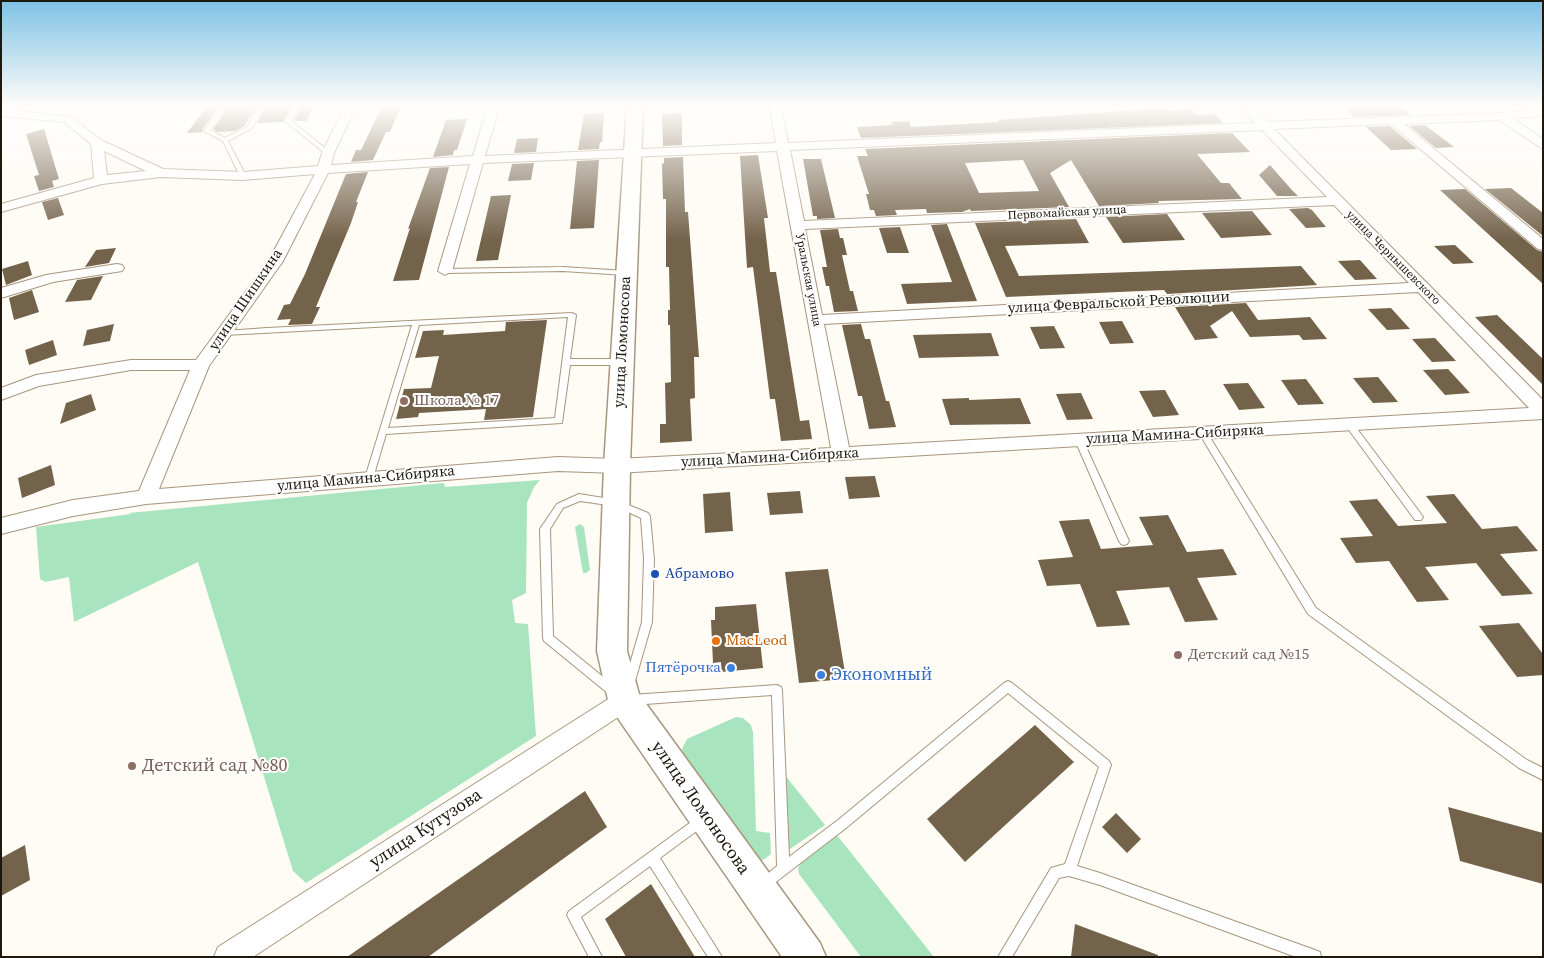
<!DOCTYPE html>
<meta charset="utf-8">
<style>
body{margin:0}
#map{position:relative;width:1544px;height:958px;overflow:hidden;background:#fffbf5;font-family:"Source Serif 4",serif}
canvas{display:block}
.frame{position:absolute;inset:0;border:2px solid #1f180e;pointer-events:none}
</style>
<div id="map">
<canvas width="1544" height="958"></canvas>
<div class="frame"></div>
</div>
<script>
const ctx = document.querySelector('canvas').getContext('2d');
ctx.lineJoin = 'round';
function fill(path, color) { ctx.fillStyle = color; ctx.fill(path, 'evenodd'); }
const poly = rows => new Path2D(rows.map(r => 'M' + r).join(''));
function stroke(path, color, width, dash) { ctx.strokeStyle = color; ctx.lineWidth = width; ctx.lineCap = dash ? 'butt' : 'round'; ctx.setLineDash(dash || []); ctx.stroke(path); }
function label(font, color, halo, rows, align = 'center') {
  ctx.font = font + ' "Source Serif 4",serif'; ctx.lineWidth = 4; ctx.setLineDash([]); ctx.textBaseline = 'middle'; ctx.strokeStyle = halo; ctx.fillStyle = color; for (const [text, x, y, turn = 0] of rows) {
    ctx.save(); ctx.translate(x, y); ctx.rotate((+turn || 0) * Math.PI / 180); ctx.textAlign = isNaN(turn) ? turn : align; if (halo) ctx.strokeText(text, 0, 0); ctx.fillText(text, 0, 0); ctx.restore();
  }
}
const green = poly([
 [540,480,534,487,527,503,526,593,512,600,515,623,528,624,536,736,306,883,293,871,198,562,74,622,69,577,45,582,40,579,36,527,131,514,129,513,444,483,445,487],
 [580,524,584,527,590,570,586,573,583,573,575,527],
 [736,717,743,718,751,725,753,732,756,831,770,833,771,854,763,860,756,860,684,759,682,749,687,739],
 [784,774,825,825,787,851],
 [836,834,934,957,861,957,799,874,798,868,803,860]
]);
const building = poly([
 [208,105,220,105,202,130,203,132,187,133],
 [230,105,258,105,244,126,235,131,217,132,213,129],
 [267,105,292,105,283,122,257,123],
 [301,105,315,105,306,121,294,121],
 [1399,105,1411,115,1354,117,1345,108],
 [382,106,401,106,390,132,386,132,373,160,351,162,356,150,361,150],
 [1164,108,1167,111,1192,109,1197,115,1215,114,1223,123,861,138,857,127,893,125,891,122,909,121,911,127,999,122,998,120],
 [604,113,602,142,600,142,599,149,578,150,584,114],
 [682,113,682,145,663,146,662,114],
 [467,119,457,150,454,150,453,155,433,157,446,120],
 [1425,125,1454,147,1436,148,1409,126],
 [1390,126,1417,149,1391,150,1366,127],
 [44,129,59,179,52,181,54,187,39,191,34,176,39,175,26,134],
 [1232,133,1250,152,1197,154,1221,183,1229,183,1242,199,1158,201,1159,203,1099,206,1071,160,1050,173,1069,207,971,211,970,209,962,212,927,213,926,209,895,210,897,215,876,216,874,210,870,210,866,194,869,194,857,156,868,156,865,149],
 [1023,160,1039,191,979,193,965,163],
 [538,138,536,152,514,153,517,139],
 [758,155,768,218,764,218,770,272,776,272,800,421,809,420,812,439,781,441,775,399,770,399,753,267,747,268,740,156],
 [683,157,685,212,688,212,699,357,694,357,695,398,690,399,692,441,660,443,660,424,666,424,665,383,671,382,670,325,668,325,668,310,670,310,669,267,666,267,666,199,663,199,662,164,664,163,664,158],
 [803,159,821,159,835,218,817,219,817,216,813,216],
 [599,160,594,228,570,229,577,161],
 [534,163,531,180,508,181,512,164],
 [1270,165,1291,189,1298,196,1277,196,1259,175],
 [449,167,419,280,393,281,410,228,408,229,430,168],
 [368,172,356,202,358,202,351,223,316,307,320,307,312,324,288,325,291,319,277,320,284,305,290,304,305,274,346,174],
 [1511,188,1543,213,1543,236,1485,189],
 [1465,189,1537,250,1543,252,1543,284,1440,190],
 [511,195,498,260,476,261,491,196],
 [58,198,64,215,48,220,42,202],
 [1308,208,1312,210,1326,227,1306,228,1289,209],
 [1252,211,1272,235,1221,238,1202,213],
 [1167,214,1185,240,1123,243,1106,217],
 [1076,219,1089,243,1005,246,1019,276,1301,266,1317,285,1167,294,1164,290,1006,297,975,223],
 [947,224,977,301,907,304,901,284,952,282,931,225],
 [900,227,909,253,887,253,879,228],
 [838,229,840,238,843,238,847,255,842,255,850,291,853,291,858,311,834,312,829,286,826,286,822,267,827,267,820,230],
 [1455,245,1474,263,1453,264,1434,246],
 [116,248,109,263,85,267,96,250],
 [1360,260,1377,279,1355,280,1338,261],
 [28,261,32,275,6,285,2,269],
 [103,276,91,300,65,302,77,280],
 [32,290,39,312,14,320,9,298],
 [1246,303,1258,320,1310,317,1327,339,1303,340,1299,335,1250,337,1232,311,1210,326,1218,338,1195,340,1175,307],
 [1391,308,1410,329,1387,330,1368,309],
 [1497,315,1543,359,1543,385,1475,317],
 [547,320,533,417,484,420,486,409,419,413,418,417,396,419,404,389,431,388,439,356,415,358,423,331,444,330,443,335,505,331,506,322],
 [1122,321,1134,343,1110,344,1099,322],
 [114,324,110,341,83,346,87,330],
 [861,324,865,339,870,339,886,401,889,401,896,427,869,429,862,396,858,396,842,325],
 [1054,326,1065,348,1040,349,1030,327],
 [991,333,999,356,919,358,913,335],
 [1435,338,1456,361,1432,362,1412,339],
 [53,340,57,355,29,365,25,350],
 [1448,369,1470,393,1445,395,1423,370],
 [1378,377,1398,402,1373,403,1353,378],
 [1306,379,1324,404,1298,405,1281,380],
 [1248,383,1265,408,1239,410,1223,384],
 [1165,390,1179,415,1153,417,1139,391],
 [1081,393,1093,419,1067,420,1056,394],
 [91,394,96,410,60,424,66,403],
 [969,398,969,400,1020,398,1031,424,950,425,942,399],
 [51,465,55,485,22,498,18,478],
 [875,476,880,497,849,499,845,477],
 [800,491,803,513,770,515,767,493],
 [730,492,733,531,705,533,703,494],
 [1454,494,1482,529,1517,526,1538,551,1500,554,1533,594,1502,596,1476,563,1425,567,1449,600,1417,602,1389,561,1356,563,1340,538,1373,536,1349,501,1377,499,1398,526,1447,523,1426,496],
 [1168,515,1187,552,1223,549,1237,575,1197,578,1218,620,1185,622,1169,587,1116,591,1130,625,1097,627,1080,584,1047,586,1038,560,1073,557,1059,521,1089,519,1101,549,1153,545,1139,517],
 [828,569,846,679,799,683,785,572],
 [756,604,763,668,721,672,721,662,713,663,711,620,715,620,715,607],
 [1519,623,1543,654,1543,675,1517,677,1479,626],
 [1035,725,1074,762,965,862,927,819],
 [585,791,607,827,428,957,347,957],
 [1448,807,1543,833,1543,884,1460,861],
 [1116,813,1141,839,1127,853,1102,827],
 [25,845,30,880,1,896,1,858],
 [651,884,695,957,626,957,605,919],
 [1075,924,1158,955,1158,957,1071,957]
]);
const lane = poly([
 [223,105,228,105,210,130,225,138,248,126,260,105,265,105,252,128,228,141,246,176,245,177,240,176,223,141,204,131,223,105],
 [294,105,299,105,291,121,330,152,330,154,326,154,286,122,285,121,294,105],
 [563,267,626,271,629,273,626,275,563,271,445,273,442,271,445,269,563,267],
 [572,313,576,315,570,359,622,359,626,362,622,365,570,365,562,423,386,434,373,478,369,481,365,478,412,325,225,335,221,333,225,331,267,328,572,313],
 [568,317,555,418,388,428,419,325,568,317],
 [1349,421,1352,422,1421,514,1423,517,1421,520,1415,520,1346,426,1345,424,1346,422,1349,421],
 [1203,430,1206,431,1316,608,1527,760,1543,768,1543,780,1519,768,1308,614,1199,433,1203,430],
 [1079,437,1083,440,1129,541,1127,544,1124,545,1121,544,1119,541,1075,440,1079,437],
 [579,494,616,500,648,513,650,516,654,559,652,622,635,681,634,684,630,686,626,684,625,681,642,622,644,559,641,518,615,506,580,501,563,508,550,529,553,636,618,689,619,692,618,695,614,697,610,695,544,641,543,638,540,529,557,504,579,494],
 [1008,681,1012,683,1109,761,1111,765,1077,866,1100,873,1315,950,1320,952,1321,957,1296,957,1100,885,1069,876,1059,878,1012,957,998,957,1051,868,1065,864,1099,767,1008,693,846,828,768,888,764,890,760,888,758,884,760,880,777,866,772,695,631,705,627,704,626,700,627,696,631,695,777,685,781,687,782,690,789,857,838,820,1004,683,1008,681],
 [702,814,706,816,708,820,706,824,660,858,722,957,708,957,650,866,581,917,602,957,589,957,569,919,567,915,569,911,702,814]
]);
const street = poly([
 [345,105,357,105,334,153,331,165,473,156,488,105,500,105,485,156,776,143,769,105,781,105,788,143,1255,123,1239,105,1251,105,1268,122,1502,113,1543,109,1543,116,1513,118,1543,139,1543,149,1499,120,1404,124,1543,239,1543,250,1538,249,1391,124,1274,129,1543,400,1543,419,617,473,558,471,146,504,73,516,1,534,1,518,73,500,139,491,190,370,131,370,39,386,1,400,1,388,36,375,131,360,196,360,269,260,315,174,243,180,161,177,102,184,1,212,1,204,94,178,91,144,64,122,1,116,1,109,71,117,101,140,163,169,243,172,318,166,322,153,345,105],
 [1262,130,1327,197,804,221,790,150,1262,130],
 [104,151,146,171,107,175,104,151],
 [777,151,831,448,617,459,558,457,159,489,209,366,283,261,328,173,470,164,438,271,445,275,452,271,483,163,777,151],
 [1334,205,1409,283,822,315,805,229,1334,205],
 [1418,292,1529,408,849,447,824,324,1418,292],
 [117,264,122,265,124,268,122,271,53,282,1,298,1,288,46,275,117,264],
 [624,689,632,692,636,700,632,708,253,957,214,957,218,947,624,689]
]);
const secondary = poly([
 [627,105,643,105,630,466,627,651,639,694,820,943,826,957,782,957,613,711,608,700,597,651,604,466,627,105]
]);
const markers = [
 [404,401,5,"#8d6e63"],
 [655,574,5,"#1a4fb4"],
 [716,641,5,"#e8710a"],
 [1178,655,5,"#8d6e63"],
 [731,668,5,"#3f7fe0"],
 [821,675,5,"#3f7fe0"],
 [132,766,5,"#8d6e63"]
];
const farStreetnames = [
 ["Первомайская улица",1067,213,-3],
 ["улица Чернышевского",1393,258,45],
 ["Уральская улица",808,280,79]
];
const streetNames = [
 ["улица Шишкина",246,300,-56],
 ["улица Февральской Революции",1119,303,-3],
 ["улица Ломоносова",623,342,-87],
 ["улица Мамина-Сибиряка",1175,435,-3],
 ["улица Мамина-Сибиряка",770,458,-3],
 ["улица Мамина-Сибиряка",366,479,-5]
];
const educationNames = [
 ["Школа № 17",414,401],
 ["Детский сад №15",1188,655]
];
const transitNames = [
 ["Абрамово",665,574]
];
const foodNames = [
 ["MacLeod",726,641]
];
const shopNames = [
 ["Пятёрочка",721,668]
];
const nearShopnames = [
 ["Экономный",831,675]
];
const nearEducationnames = [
 ["Детский сад №80",142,766]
];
const nearStreetnames = [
 ["улица Ломоносова",700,808,55],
 ["улица Кутузова",426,829,-33]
];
fill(green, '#a8e5be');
fill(building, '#74634b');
stroke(lane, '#a8967d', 2);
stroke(street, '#a8967d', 2);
stroke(secondary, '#a8967d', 3);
fill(lane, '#fff');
fill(street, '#fff');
fill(secondary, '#fff');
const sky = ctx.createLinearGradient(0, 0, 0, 240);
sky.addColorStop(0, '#7dc1e4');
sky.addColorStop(0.44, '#fffdfa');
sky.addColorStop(1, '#fffdfa00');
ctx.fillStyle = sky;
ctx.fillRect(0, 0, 1544, 240);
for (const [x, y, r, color] of markers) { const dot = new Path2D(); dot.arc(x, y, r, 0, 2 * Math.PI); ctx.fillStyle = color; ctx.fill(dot); stroke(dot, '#fff', 2); }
label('12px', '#1f180e', '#fff', farStreetnames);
label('15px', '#1f180e', '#fff', streetNames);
label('15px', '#785e54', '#fff', educationNames, 'left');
label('15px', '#164399', '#fff', transitNames, 'left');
label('15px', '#c56008', '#fff', foodNames, 'left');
label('15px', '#366cbe', '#fff', shopNames, 'right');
label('18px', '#366cbe', '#fff', nearShopnames, 'left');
label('18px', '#785e54', '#fff', nearEducationnames, 'left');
label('18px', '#1f180e', '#fff', nearStreetnames);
</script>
